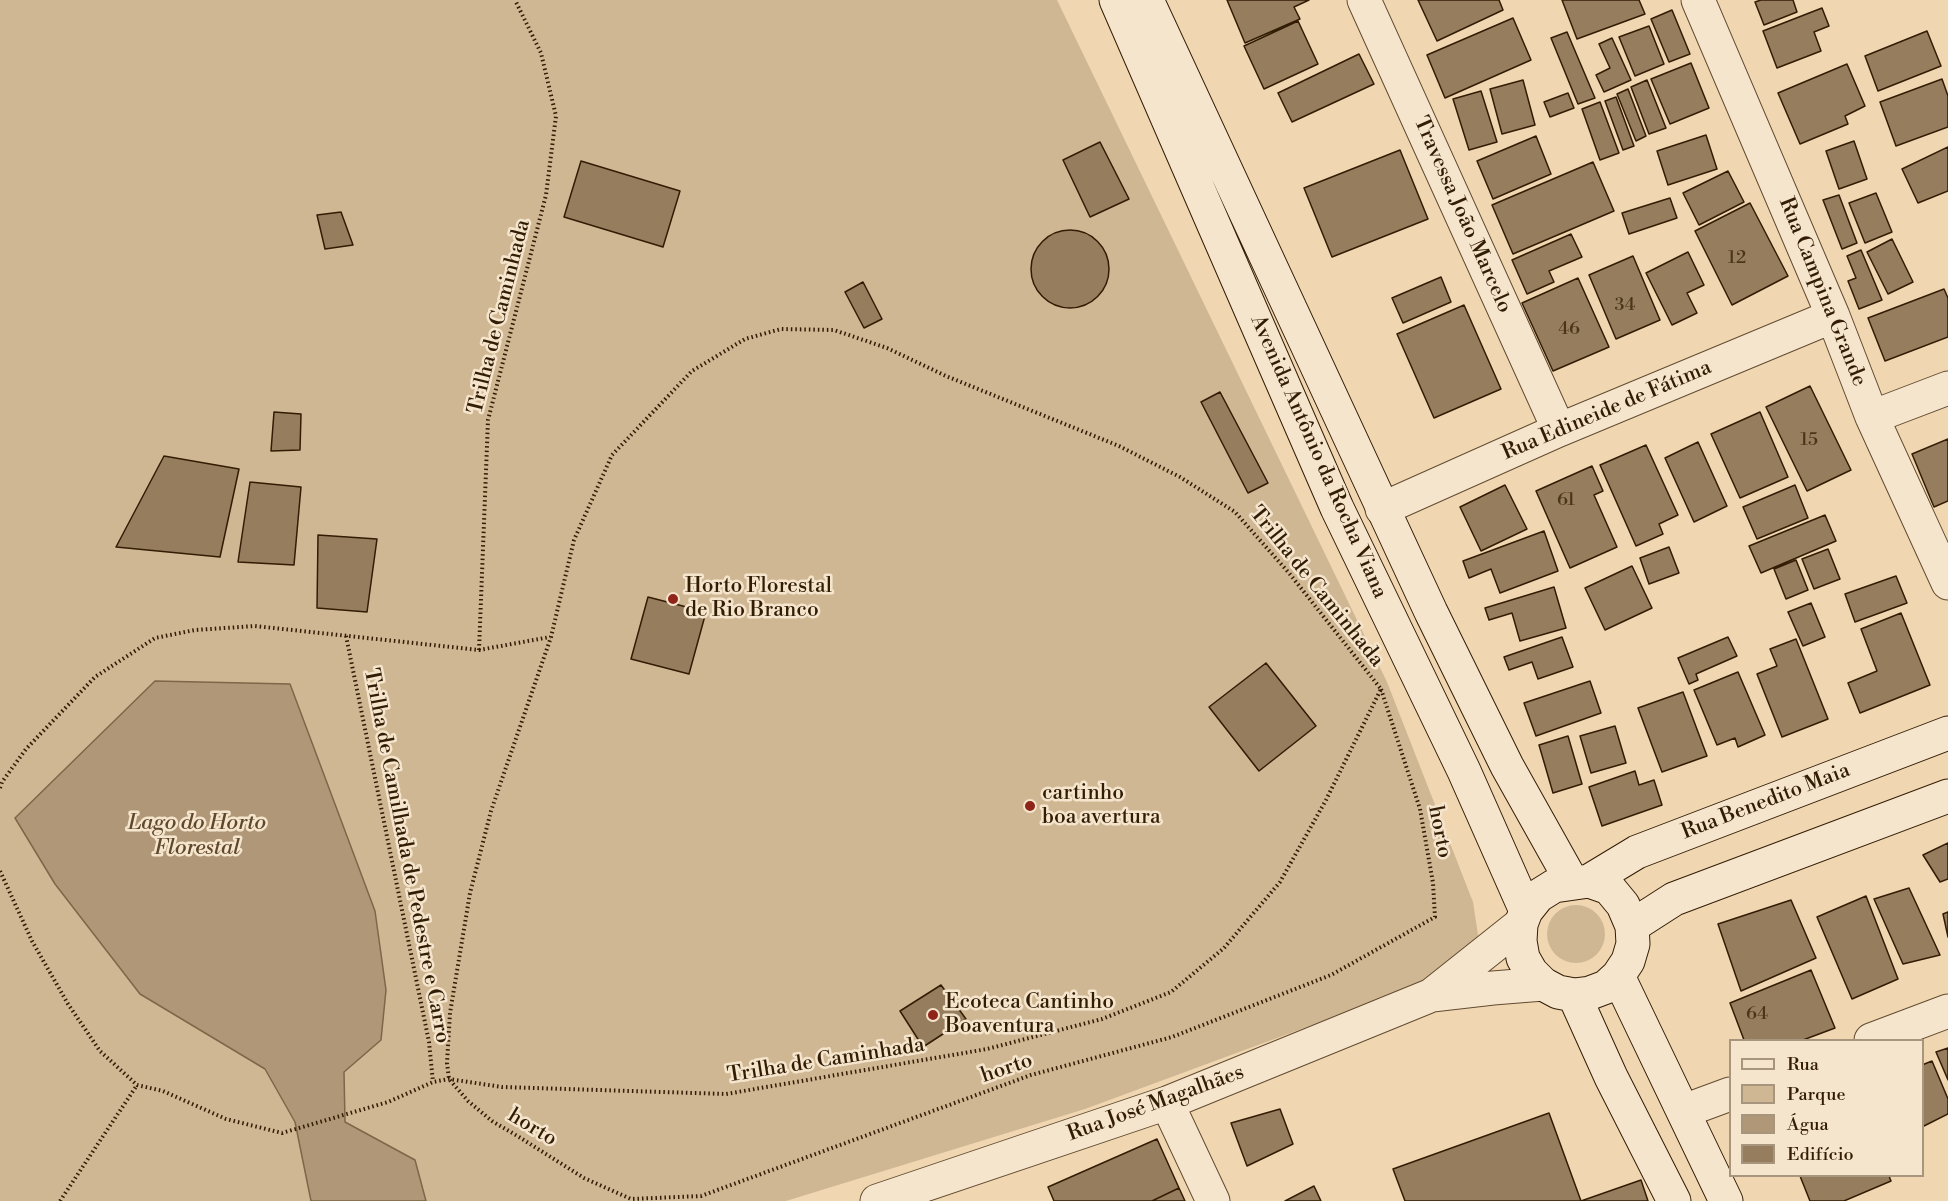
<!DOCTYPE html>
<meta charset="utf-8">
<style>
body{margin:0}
#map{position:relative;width:1948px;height:1201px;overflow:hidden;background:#f0d7b2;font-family:"Libre Bodoni",serif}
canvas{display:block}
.legend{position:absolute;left:1729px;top:1039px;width:195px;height:138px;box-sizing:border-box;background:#f5e5cd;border:2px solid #a7957d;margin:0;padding:8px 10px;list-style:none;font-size:18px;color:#331c04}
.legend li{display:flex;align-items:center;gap:12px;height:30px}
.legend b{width:30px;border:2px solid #a7957d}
</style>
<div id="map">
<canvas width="1948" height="1201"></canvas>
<ul class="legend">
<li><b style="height:8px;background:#f5e5cd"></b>Rua</li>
<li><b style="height:16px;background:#d0b794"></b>Parque</li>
<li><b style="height:16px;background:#b09777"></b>Água</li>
<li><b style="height:16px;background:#957d5e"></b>Edifício</li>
</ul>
</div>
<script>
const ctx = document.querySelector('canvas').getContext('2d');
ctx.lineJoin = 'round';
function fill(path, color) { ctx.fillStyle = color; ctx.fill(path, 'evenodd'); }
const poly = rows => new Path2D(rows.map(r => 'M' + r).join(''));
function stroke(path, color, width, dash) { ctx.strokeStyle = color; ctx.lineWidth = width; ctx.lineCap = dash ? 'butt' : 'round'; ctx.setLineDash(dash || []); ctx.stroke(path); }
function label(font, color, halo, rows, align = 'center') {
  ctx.font = font + ' "Libre Bodoni",serif'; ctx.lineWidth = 5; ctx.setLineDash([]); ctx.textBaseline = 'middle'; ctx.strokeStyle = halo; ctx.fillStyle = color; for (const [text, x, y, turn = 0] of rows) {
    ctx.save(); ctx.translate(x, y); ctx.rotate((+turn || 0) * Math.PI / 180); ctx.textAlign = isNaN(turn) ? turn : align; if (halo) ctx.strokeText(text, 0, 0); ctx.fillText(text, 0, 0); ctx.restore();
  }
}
const green = poly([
 [0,0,1057,0,1387,682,1473,902,1478,935,1464,963,1407,990,1085,1109,786,1201,0,1201],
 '1547 934a29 29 0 1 1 58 0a29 29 0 1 1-58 0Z'
]);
const water = poly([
 [155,681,290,684,375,911,386,990,381,1040,344,1072,345,1122,415,1160,426,1201,311,1201,295,1122,265,1069,140,994,55,884,15,818,155,681]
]);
const building = poly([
 [1227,0,1309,0,1294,7,1300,19,1245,43,1227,0],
 [1418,0,1499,0,1503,10,1437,41,1418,0],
 [1562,0,1639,0,1645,14,1577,39,1562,0],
 [1761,0,1793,0,1797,12,1764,25,1755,2,1761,0],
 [1822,8,1829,26,1814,32,1821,51,1777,68,1763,31,1822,8],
 [1672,10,1690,54,1669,62,1651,19,1672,10],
 [1513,18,1531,60,1445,98,1427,55,1513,18],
 [1298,21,1318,64,1264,89,1244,46,1298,21],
 [1649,26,1664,64,1635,76,1619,37,1649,26],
 [1927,31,1941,66,1878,91,1865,56,1927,31],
 [1567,32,1595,98,1578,104,1551,38,1567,32],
 [1612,38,1631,80,1604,92,1596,75,1610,68,1599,44,1612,38],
 [1359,54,1374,84,1292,122,1278,93,1359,54],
 [1691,63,1709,108,1670,124,1651,79,1691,63],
 [1847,64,1865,106,1845,116,1848,124,1800,144,1778,93,1847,64],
 [1942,79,1948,96,1948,127,1896,146,1880,102,1942,79],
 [1523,80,1535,125,1502,134,1490,89,1523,80],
 [1647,80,1666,128,1649,134,1631,87,1647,80],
 [1628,89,1646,136,1636,141,1617,94,1628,89],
 [1481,91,1497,142,1469,150,1453,99,1481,91],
 [1568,93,1574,108,1550,117,1544,102,1568,93],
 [1616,97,1634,146,1623,150,1605,101,1616,97],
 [1600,102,1619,153,1600,160,1582,109,1600,102],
 [1706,135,1717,169,1668,185,1657,151,1706,135],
 [1536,136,1551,174,1493,199,1477,161,1536,136],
 [1854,141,1867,179,1839,189,1826,151,1854,141],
 [1100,142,1129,199,1090,217,1063,160,1100,142],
 [1948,147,1948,191,1918,203,1902,169,1948,147],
 [1400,150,1428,219,1332,257,1304,188,1400,150],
 [581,161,680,191,663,247,564,217,581,161],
 [1593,162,1614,211,1513,254,1492,205,1593,162],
 [1728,171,1744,202,1699,225,1683,193,1728,171],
 [1876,193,1892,232,1865,243,1849,203,1876,193],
 [1839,195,1857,243,1842,249,1823,200,1839,195],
 [1670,198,1677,218,1629,234,1622,213,1670,198],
 [1750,203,1788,276,1732,305,1695,231,1750,203],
 [341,212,353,245,325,249,317,215,341,212],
 '1031 269a39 39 0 1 1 78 0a39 39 0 1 1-78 0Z',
 [1571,234,1582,257,1549,271,1554,282,1527,294,1512,260,1571,234],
 [1892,239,1913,282,1888,294,1867,252,1892,239],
 [1861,250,1882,300,1859,309,1848,281,1856,278,1847,256,1861,250],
 [1688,252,1704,285,1687,293,1697,313,1672,325,1646,273,1688,252],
 [1633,256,1660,320,1616,339,1589,275,1633,256],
 [1441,277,1451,302,1403,323,1392,298,1441,277],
 [1578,278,1609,347,1553,371,1522,303,1578,278],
 [863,282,882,319,864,328,845,292,863,282],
 [1944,289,1948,298,1948,337,1885,361,1868,318,1944,289],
 [1464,305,1501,389,1434,418,1397,334,1464,305],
 [1810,386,1851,470,1807,491,1766,407,1810,386],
 [1220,392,1268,483,1248,493,1201,402,1220,392],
 [274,412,301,414,300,450,271,451,274,412],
 [1760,412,1788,477,1740,498,1711,434,1760,412],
 [1948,439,1948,501,1934,507,1912,454,1948,439],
 [1698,442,1727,506,1694,522,1665,458,1698,442],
 [1646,445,1678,515,1659,524,1663,534,1636,546,1600,465,1646,445],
 [164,456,239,469,220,557,116,547,164,456],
 [1592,466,1603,491,1594,495,1617,547,1570,568,1536,491,1592,466],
 [250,482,301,487,294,565,238,562,250,482],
 [1505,485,1527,529,1481,551,1460,507,1505,485],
 [1795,485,1808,518,1757,539,1743,507,1795,485],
 [1825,515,1836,541,1761,573,1749,546,1825,515],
 [1544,531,1558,571,1500,593,1491,569,1469,578,1463,561,1544,531],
 [318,535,377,539,367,612,317,608,318,535],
 [1669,547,1679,573,1649,584,1640,558,1669,547],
 [1828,549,1840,579,1814,589,1802,559,1828,549],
 [1796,560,1808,590,1786,599,1774,569,1796,560],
 [1632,566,1652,608,1605,630,1585,588,1632,566],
 [1896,576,1907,603,1855,622,1845,594,1896,576],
 [1554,587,1566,628,1520,641,1512,613,1489,620,1485,608,1554,587],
 [648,597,706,612,689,674,631,659,648,597],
 [1811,603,1825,637,1803,646,1788,612,1811,603],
 [1901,613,1930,685,1860,713,1848,683,1877,671,1861,629,1901,613],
 [1562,637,1573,667,1538,679,1532,662,1509,670,1504,657,1562,637],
 [1728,637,1737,656,1696,674,1698,680,1689,684,1678,658,1728,637],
 [1796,639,1828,719,1782,737,1757,674,1777,666,1770,649,1796,639],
 [1266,663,1316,726,1259,771,1209,707,1266,663],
 [1738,672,1765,735,1738,747,1735,738,1717,745,1694,690,1738,672],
 [1590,681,1601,713,1536,736,1524,703,1590,681],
 [1683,692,1707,756,1662,772,1638,708,1683,692],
 [1615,726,1626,763,1591,773,1580,736,1615,726],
 [1568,736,1582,784,1553,793,1539,745,1568,736],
 [1635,771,1639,785,1654,780,1662,805,1602,826,1589,787,1635,771],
 [1948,843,1948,879,1940,882,1923,855,1948,843],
 [1909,888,1940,955,1903,964,1874,899,1909,888],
 [1866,896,1898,979,1852,999,1817,917,1866,896],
 [1791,900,1816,958,1741,991,1718,924,1791,900],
 [1948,912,1948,937,1943,914,1948,912],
 [1811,970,1835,1028,1803,1040,1744,1040,1730,1003,1811,970],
 [941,985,966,1019,923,1047,900,1011,941,985],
 [1948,1048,1948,1080,1936,1052,1948,1048],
 [1932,1061,1948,1099,1948,1114,1922,1127,1922,1065,1932,1061],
 [1280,1109,1293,1144,1247,1166,1231,1123,1280,1109],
 [1549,1113,1581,1201,1405,1201,1393,1169,1549,1113],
 [1157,1139,1179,1188,1152,1201,1054,1201,1048,1187,1157,1139],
 [1800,1176,1889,1176,1891,1181,1844,1201,1810,1201,1800,1176],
 [1641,1180,1648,1201,1581,1201,1641,1180],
 [1314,1186,1321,1201,1285,1201,1314,1186],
 [1179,1188,1185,1201,1152,1201,1179,1188]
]);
const path = poly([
 [346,636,429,1042,433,1082],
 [479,650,488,420,546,195,556,116,541,53,515,0],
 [0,788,2,782,26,749,95,677,155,638,195,630,255,626,479,650,550,637],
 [0,871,32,941,68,1004,100,1051,137,1085,163,1091,226,1119,282,1133,388,1102,433,1082,449,1079,502,1087,726,1094,987,1049,1102,1019,1171,992,1224,948,1280,882,1326,800,1381,689,1289,573,1235,512,1180,477,1119,446,946,376,887,348,834,330,781,329,745,339,692,371,612,455,574,540,551,637,491,811,470,893,450,1013,447,1063,449,1079,468,1101,492,1121,519,1137,584,1178,631,1199,701,1196,1031,1075,1172,1037,1331,975,1435,917,1433,883,1420,809,1381,689],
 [60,1201,137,1085]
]);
const street = poly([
 [1364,0,1559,430],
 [1698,0,1833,316,1872,417,1948,583],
 [1872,417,1948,388],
 [1382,509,1559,430,1833,316],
 [1433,994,1521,924],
 [1871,1040,1948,1011],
 [1167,1103,1213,1201],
 [1684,1111,1730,1094],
 [877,1201,1167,1103,1432,995,1493,988,1543,984]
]);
const secondary = poly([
 [1116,0,1337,508,1464,771,1526,911],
 [1147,0,1431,612,1507,766,1572,882],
 [1589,881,1637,852,1948,733],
 [1589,881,1609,888,1623,905,1632,926,1633,944,1628,961,1618,976,1606,987,1590,993,1574,995,1558,992,1543,984,1531,972,1523,958,1520,941,1521,924,1526,911,1538,896,1554,886,1589,881],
 [1632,926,1674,899,1948,796],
 [1618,976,1726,1201],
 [1574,995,1611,1077,1674,1201]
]);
const markers = [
 [673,599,6,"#8f2418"],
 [1030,806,6,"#8f2418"],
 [933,1015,6,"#8f2418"]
];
const numberNames = [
 ["12",1737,259],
 ["34",1625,306],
 ["46",1569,330],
 ["15",1809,441],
 ["61",1566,501],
 ["64",1757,1015]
];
const streetNames = [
 ["Travessa João Marcelo",1462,215,66],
 ["Rua Campina Grande",1822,292,68],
 ["Trilha de Caminhada",500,317,-76],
 ["Rua Edineide de Fátima",1607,411,-23],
 ["Avenida Antônio da Rocha Viana",1318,457,66],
 ["Trilha de Caminhada",1316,587,51],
 ["Rua Benedito Maia",1766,802,-21],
 ["horto",1439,832,79],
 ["Trilha de Camilhada de Pedestre e Carro",406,856,79],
 ["Trilha de Caminhada",826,1061,-9],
 ["horto",1007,1069,-19],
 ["Rua José Magalhães",1156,1104,-20],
 ["horto",532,1128,31]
];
const poiNames = [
 ["Horto Florestal",685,587],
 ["de Rio Branco",685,611],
 ["cartinho",1042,794],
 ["boa avertura",1042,818],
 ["Ecoteca Cantinho",945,1003],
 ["Boaventura",945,1027]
];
const waterNames = [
 ["Lago do Horto",197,824],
 ["Florestal",197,849]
];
fill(green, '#d0b794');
fill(water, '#b09777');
stroke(water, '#7e6649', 1.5);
fill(building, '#957d5e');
stroke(building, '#331c04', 1.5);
stroke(street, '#624b30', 35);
stroke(secondary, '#331c04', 35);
stroke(path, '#331c04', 4, [1.5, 3]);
stroke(street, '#f5e5cd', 33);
stroke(secondary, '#f5e5cd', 33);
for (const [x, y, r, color] of markers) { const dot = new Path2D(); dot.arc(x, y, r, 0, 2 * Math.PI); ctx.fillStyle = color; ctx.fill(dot); stroke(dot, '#f5e5cd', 2); }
label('18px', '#4c341a', null, numberNames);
label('21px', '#331c04', '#f5e5cd', streetNames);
label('21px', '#331c04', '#f5e5cd', poiNames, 'left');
label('italic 22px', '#5f472c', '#f5e5cd', waterNames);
</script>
